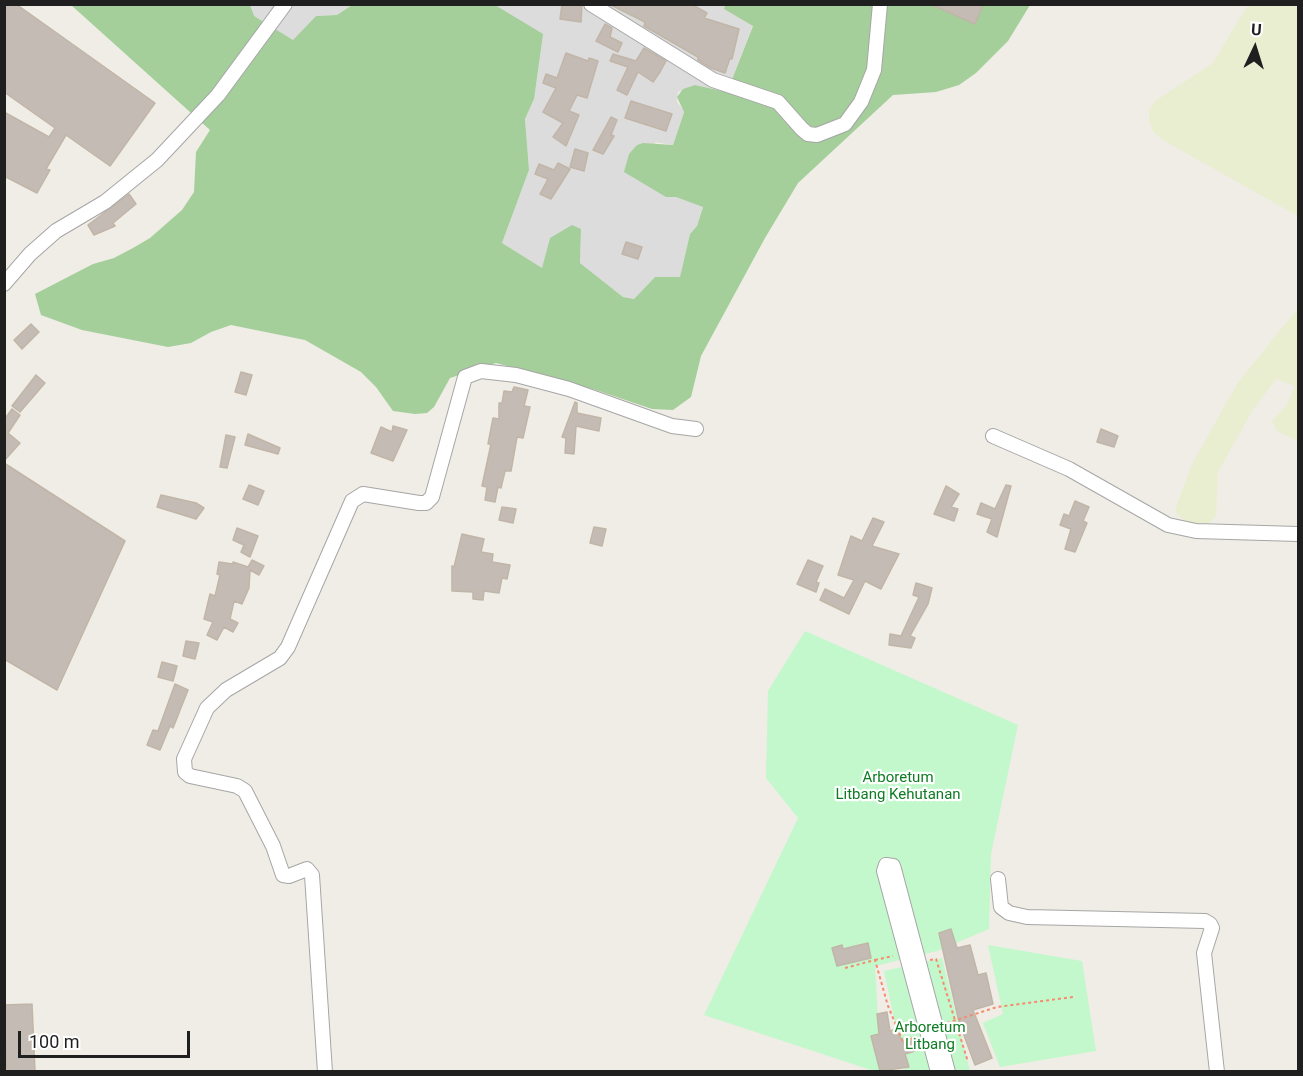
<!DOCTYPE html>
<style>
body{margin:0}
#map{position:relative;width:1303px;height:1076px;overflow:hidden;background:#efede5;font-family:Roboto,sans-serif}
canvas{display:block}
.frame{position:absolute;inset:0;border:6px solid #1f1f1f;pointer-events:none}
.north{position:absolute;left:1225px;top:18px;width:60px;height:60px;-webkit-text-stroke:4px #fff;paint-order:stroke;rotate:4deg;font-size:16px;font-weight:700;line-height:24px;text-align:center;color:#1f1f1f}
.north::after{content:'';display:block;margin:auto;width:21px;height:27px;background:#1f1f1f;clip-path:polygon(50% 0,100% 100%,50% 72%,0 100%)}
.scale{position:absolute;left:18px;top:1031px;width:172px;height:27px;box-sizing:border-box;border:3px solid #1f1f1f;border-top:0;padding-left:8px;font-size:18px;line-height:21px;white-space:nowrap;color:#1f1f1f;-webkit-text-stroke:4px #fff;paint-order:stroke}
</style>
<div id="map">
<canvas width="1303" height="1076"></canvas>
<div class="frame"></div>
<div class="north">U</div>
<div class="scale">100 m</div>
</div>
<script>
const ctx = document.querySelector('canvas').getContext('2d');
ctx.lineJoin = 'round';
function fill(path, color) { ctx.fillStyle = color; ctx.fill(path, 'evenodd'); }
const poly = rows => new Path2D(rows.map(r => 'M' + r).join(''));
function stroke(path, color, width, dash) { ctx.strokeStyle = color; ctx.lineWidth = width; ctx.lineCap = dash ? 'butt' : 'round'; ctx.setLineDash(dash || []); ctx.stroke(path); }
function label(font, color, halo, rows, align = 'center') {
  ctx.font = font + ' Roboto,sans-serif'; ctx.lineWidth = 4.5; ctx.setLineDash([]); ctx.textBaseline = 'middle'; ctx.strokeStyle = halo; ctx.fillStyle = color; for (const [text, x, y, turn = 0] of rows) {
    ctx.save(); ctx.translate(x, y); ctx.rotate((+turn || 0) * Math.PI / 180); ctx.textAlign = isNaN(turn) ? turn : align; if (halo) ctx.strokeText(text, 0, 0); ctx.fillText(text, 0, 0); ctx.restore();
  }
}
const residential = poly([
 [250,5,352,5,337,15,316,16,293,40,253,16],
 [495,5,725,5,724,9,753,25,727,92,695,85,678,92,677,102,684,111,673,145,655,142,666,197,676,197,703,206,697,226,690,234,680,278,655,277,634,299,623,297,580,263,581,230,550,238,542,269,502,243,529,170,525,119,534,99]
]);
const farmland = poly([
 [1248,5,1298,5,1298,216,1161,139,1153,131,1149,120,1149,109,1155,101,1213,63],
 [1298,308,1298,441,1277,431,1272,421,1287,405,1295,386,1276,379,1252,411,1218,472,1216,516,1209,523,1186,523,1175,511,1191,466,1237,384]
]);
const forest = poly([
 [71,5,250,5,254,16,293,40,316,16,337,15,352,5,495,5,543,34,534,99,525,119,529,170,502,243,542,268,550,238,572,225,581,229,580,263,623,297,634,299,655,277,680,277,690,234,697,226,703,207,676,197,666,197,624,172,629,154,637,145,643,143,673,145,684,112,677,97,683,89,695,85,727,92,753,26,724,9,725,5,1030,5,1008,41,976,73,959,85,936,92,893,95,798,183,765,238,701,356,691,397,673,410,652,409,596,390,496,363,450,378,434,407,427,413,415,414,393,411,376,387,361,372,305,340,231,325,211,332,191,343,168,347,82,330,41,315,35,294,93,264,114,258,133,248,150,238,182,210,194,192,196,152,210,130]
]);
const park = poly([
 [805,631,1018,725,991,854,989,929,937,951,875,966,881,1071,874,1071,704,1015,798,818,766,778,768,691],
 [988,945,1082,961,1096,1051,1000,1067,983,1023,1003,1014],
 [942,958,970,1071,905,1071,884,971]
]);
const building = poly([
 [4,4,16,4,155,103,110,166,66,135,46,169,50,170,37,193,4,176,4,112,49,137,55,128,4,92,4,4],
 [562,4,582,4,581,22,560,19,562,4],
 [609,4,691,4,707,13,704,18,739,29,732,59,730,58,725,73,711,68,698,60,698,57,644,26,645,22,609,4],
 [930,4,983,4,975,24,930,4],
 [605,24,612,28,610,37,622,43,618,52,596,41,605,24],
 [644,48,666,61,660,72,653,82,638,72,627,95,617,90,628,67,610,61,613,54,636,61,644,48],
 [566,53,588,61,589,58,598,61,587,98,577,95,569,111,579,115,566,146,553,137,563,123,543,112,556,88,543,83,546,74,557,78,566,53],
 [631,101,672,114,666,131,625,118,631,101],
 [611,117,617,120,611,135,614,136,603,154,593,150,611,117],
 [575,149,588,153,584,171,570,167,575,149],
 [558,163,570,169,551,199,540,194,548,179,535,174,539,164,554,170,558,163],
 [129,194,136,204,113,223,115,226,94,235,88,225,129,194],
 [626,242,642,247,638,259,622,254,626,242],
 [31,324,39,332,22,349,14,340,31,324],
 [241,372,252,375,246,395,235,392,241,372],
 [36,375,45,383,20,412,12,406,36,375],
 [514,387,528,390,524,406,530,407,523,438,517,437,511,471,505,471,501,488,498,487,495,502,485,500,487,487,482,486,491,444,488,444,493,418,499,419,499,403,502,403,504,391,512,392,514,387],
 [575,402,577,403,577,413,601,418,599,431,576,426,574,454,565,453,566,438,562,437,575,402],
 [12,409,20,415,8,433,20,443,4,461,4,420,12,409],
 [393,426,407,430,393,461,371,453,381,427,392,432,393,426],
 [1101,429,1118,436,1114,447,1097,442,1101,429],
 [248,434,280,448,278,454,245,445,248,434],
 [226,435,235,437,227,468,220,467,226,435],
 [4,463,125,541,57,690,4,659,4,463],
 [249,485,264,491,258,505,243,499,249,485],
 [1006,485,1011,486,997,537,987,532,992,519,977,514,981,503,995,509,1006,485],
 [946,486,959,494,951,507,958,509,954,521,934,514,946,486],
 [161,495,196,503,204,508,196,519,157,507,161,495],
 [1075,501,1089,507,1083,521,1087,523,1075,552,1065,549,1071,529,1060,525,1064,514,1069,516,1075,501],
 [502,507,516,509,513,523,499,520,502,507],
 [873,518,884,522,872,546,899,554,881,589,865,581,849,614,820,600,825,589,844,598,854,580,838,575,851,536,862,541,873,518],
 [594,527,606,529,602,546,590,543,594,527],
 [237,528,258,536,250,557,241,552,244,545,233,540,237,528],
 [462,534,484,539,481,552,493,554,492,562,510,565,507,579,502,578,499,593,484,591,483,600,473,599,473,592,452,591,452,566,454,567,462,534],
 [252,560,264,566,259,575,250,570,249,588,242,604,234,601,230,619,238,623,233,632,224,627,217,640,207,635,213,622,204,619,210,594,215,596,220,575,217,574,219,562,233,564,233,562,248,567,252,560],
 [808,560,823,566,816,582,819,583,816,592,797,584,808,560],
 [916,583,932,588,928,604,910,636,915,638,911,648,889,645,890,634,901,636,919,597,913,595,916,583],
 [186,641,199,643,195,659,183,656,186,641],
 [162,662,177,666,173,681,158,677,162,662],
 [175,684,188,690,173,728,170,726,160,750,147,745,153,730,158,731,175,684],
 [951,929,957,948,970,945,978,975,986,973,993,1004,973,1010,992,1058,975,1065,959,1022,939,933,951,929],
 [868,943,871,958,837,966,832,948,842,945,843,949,868,943],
 [32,1004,35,1071,7,1071,4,1005,32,1004],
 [887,1012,890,1031,896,1029,903,1042,913,1041,915,1051,905,1054,909,1067,880,1071,871,1036,879,1034,877,1014,887,1012]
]);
const path = poly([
 [875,960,893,956],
 [930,960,936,959,968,1062],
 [845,968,875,960,888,1006,903,1042,916,1037],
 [947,1023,997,1007,1073,997],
 [896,1070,896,1072]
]);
const minor = poly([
 [591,4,713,80,778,102,802,129,808,134,817,135,845,124,861,102,874,70,880,4],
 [4,284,30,254,56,231,105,202,157,160,218,95,285,4],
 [993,436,1069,469,1168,525,1196,531,1298,534],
 [998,879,1001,907,1009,913,1027,917,1205,921,1210,924,1212,928,1204,953,1217,1072],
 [325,1072,312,875,307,869,289,876,283,875,273,846,245,791,237,786,190,776,185,772,184,759,207,708,226,690,280,658,288,647,352,501,363,494,419,503,426,503,432,497,465,377,481,371,516,375,569,389,672,426,696,429],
 [938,1072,884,871,886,865,893,866,894,869,948,1072]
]);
const parkNames = [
 ["Arboretum",898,778],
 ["Litbang Kehutanan",898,795],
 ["Arboretum",930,1028],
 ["Litbang",930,1045]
];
fill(residential, '#dddcdc');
fill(farmland, '#e9eed0');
fill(forest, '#a4ce9a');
fill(park, '#c3f8cc');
fill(building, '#c4bcb4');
stroke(building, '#c1b5a7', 1.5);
stroke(minor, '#a6a6a6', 16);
stroke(path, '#f78a6e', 2, [3, 3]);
stroke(minor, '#fff', 14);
label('15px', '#0e7c22', '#fff', parkNames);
</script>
